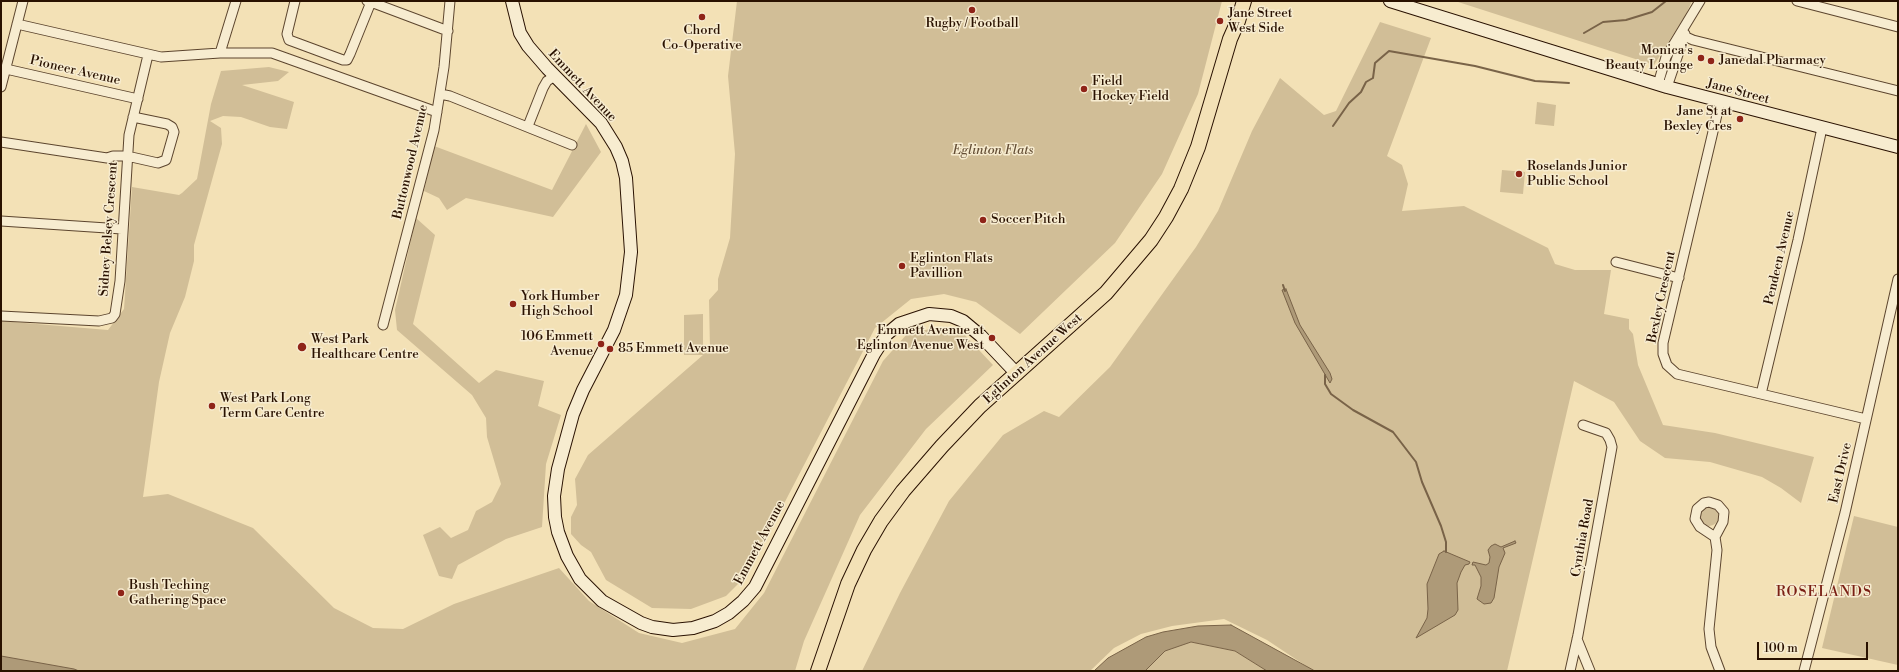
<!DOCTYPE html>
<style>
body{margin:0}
#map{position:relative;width:1899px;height:672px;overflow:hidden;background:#f3e1b6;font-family:"Libre Bodoni",serif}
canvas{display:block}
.frame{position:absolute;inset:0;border:2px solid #291100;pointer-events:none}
.scale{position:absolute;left:1757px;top:642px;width:111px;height:18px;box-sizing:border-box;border:2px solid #291100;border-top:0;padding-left:5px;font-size:12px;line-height:14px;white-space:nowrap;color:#291100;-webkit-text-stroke:3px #f7ecd0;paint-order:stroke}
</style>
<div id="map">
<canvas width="1899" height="672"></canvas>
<div class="frame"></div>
<div class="scale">100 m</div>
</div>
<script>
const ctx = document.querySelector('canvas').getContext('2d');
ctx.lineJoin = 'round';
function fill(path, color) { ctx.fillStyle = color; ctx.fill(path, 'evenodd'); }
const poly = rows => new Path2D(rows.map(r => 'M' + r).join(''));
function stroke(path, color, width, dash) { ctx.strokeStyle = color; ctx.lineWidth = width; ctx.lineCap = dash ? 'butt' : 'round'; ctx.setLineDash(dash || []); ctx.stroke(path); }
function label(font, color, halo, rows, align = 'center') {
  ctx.font = font + ' "Libre Bodoni",serif'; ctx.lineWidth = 3; ctx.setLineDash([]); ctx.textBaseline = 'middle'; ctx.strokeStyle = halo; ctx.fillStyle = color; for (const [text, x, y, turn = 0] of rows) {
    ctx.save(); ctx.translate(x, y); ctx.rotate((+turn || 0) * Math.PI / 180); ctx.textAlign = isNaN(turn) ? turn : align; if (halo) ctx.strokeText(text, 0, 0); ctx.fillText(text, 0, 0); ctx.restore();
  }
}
const green = poly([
 [737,1,1222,1,1198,94,1162,174,1115,243,1020,334,976,302,944,294,911,299,875,328,747,575,726,596,691,609,652,608,606,580,591,552,581,545,571,534,571,517,577,505,575,479,588,455,703,355,684,355,684,315,703,314,703,354,710,349,709,300,718,290,718,279,730,238,735,154,728,76],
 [1455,1,1692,1,1686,14,1654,65],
 [1380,22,1431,38,1387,156,1402,165,1408,184,1402,211,1464,206,1548,248,1555,264,1575,270,1611,270,1604,314,1629,319,1629,329,1633,334,1638,365,1663,425,1715,433,1814,457,1801,503,1781,488,1762,477,1710,462,1665,458,1640,441,1614,402,1574,381,1507,671,1317,671,1309,668,1267,640,1224,619,1172,626,1141,634,1114,648,1090,671,862,671,900,593,949,501,1003,435,1044,411,1059,417,1110,367,1196,247,1218,211,1252,131,1280,78,1324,115,1336,111],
 [269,67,289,72,278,81,242,85,294,102,287,129,270,127,241,117,223,116,210,121,221,128,222,144,194,245,194,261,185,297,170,333,159,382,143,497,168,494,253,528,334,608,373,628,403,629,454,604,559,568,589,601,639,633,682,643,735,629,764,593,883,361,907,334,935,328,963,333,993,365,926,429,860,515,804,641,795,671,1,671,1,321,108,330,124,309,132,187,179,195,182,193,197,179,211,104,221,71],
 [1537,102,1556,105,1554,126,1535,124],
 [586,124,601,152,553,217,466,198,447,210,439,198,424,191,434,146,552,190],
 [1502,170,1525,172,1523,194,1500,192],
 [416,218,435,235,413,324,479,383,496,370,544,381,538,406,561,415,546,464,542,527,506,539,458,565,452,579,439,576,423,535,440,527,451,538,468,530,476,511,492,502,501,484,487,437,486,418,472,395,397,330,395,310],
 '1699 516a10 10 0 1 1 20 0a10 10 0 1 1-20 0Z',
 [1854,516,1898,527,1898,665,1822,648],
 [1191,642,1235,651,1267,671,1139,671,1164,649]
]);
const water = poly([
 [1286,289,1300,325,1330,373,1332,379,1330,383,1295,323,1282,290,1286,289],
 [1515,541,1516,543,1503,548,1505,553,1499,567,1494,598,1491,603,1484,604,1477,599,1481,586,1481,577,1475,565,1472,565,1473,562,1486,565,1489,563,1490,557,1488,550,1491,546,1495,544,1501,547,1515,541],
 [1444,551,1470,562,1469,564,1465,565,1461,572,1457,583,1458,610,1455,615,1416,638,1427,618,1428,609,1427,584,1439,554,1444,551],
 [1231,625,1315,671,1267,671,1235,651,1191,642,1165,651,1145,671,1094,671,1108,658,1146,637,1163,632,1198,626,1231,625],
 [1,656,74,669,79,671,1,671,1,656]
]);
const stream = poly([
 [1584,33,1603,22,1626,20,1652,12,1666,1],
 [1333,126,1349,103,1361,92,1366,82,1373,78,1375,63,1389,51,1475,66,1535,81,1569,83],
 [1283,285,1285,291],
 [1325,375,1325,384,1331,394,1353,410,1393,432,1416,462,1422,482,1441,526,1446,542,1446,552]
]);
const street = poly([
 [295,1,287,34,289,40,343,60,347,60,350,54,371,2,367,1],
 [1797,1,1898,27],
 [371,2,448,31],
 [17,24,161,57,220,53,272,53,437,112],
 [1684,36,1693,40,1898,91],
 [220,53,236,1],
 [6,69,138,99],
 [1658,84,1666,57,1700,1],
 [1,87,23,1],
 [1667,87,1685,34],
 [440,94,450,96,572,145],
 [1720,102,1663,343,1663,354,1667,365,1677,374,1866,419],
 [528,126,543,88,547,81,555,76],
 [1,142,107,158,113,156,127,156,158,163,166,160,174,132,172,127,167,124,133,117],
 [1,221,122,229],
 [1616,262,1679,278],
 [1,316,99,321,112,318,115,314,120,281,129,135,148,55],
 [383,325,434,130,444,67,450,1],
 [1761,394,1798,240,1822,128],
 [1709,502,1718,505,1724,512,1723,522,1715,537,1700,527,1695,519,1697,509,1704,503,1709,502],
 [1715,537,1717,550,1709,629,1711,647,1720,671],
 [1577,639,1590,671],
 [1570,671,1578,635,1612,447,1610,440,1606,433,1583,425],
 [1804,671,1845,513,1898,279]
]);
const secondary = poly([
 [512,1,520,33,528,46,547,68,601,123,616,147,622,161,626,178,631,252,626,295,614,330,583,390,573,414,558,469,554,496,555,517,558,532,567,556,580,579,602,601,641,623,652,627,673,630,693,628,715,621,729,613,743,601,755,587,874,354,887,334,899,324,929,314,951,316,963,321,981,336,1017,374],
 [1390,1,1667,87,1898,147]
]);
const primary = poly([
 [818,671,848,584,864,550,881,521,903,491,942,446,980,406,1106,293,1151,240,1166,217,1181,189,1198,147,1230,39,1238,21,1244,1]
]);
const markers = [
 [972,10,4,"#8f2418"],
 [702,17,4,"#8f2418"],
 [1220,21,4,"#8f2418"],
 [1701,58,4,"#8f2418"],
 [1711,61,4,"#8f2418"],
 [1084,89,4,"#8f2418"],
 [1740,119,4,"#8f2418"],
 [1519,174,4,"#8f2418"],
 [983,220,4,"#8f2418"],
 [902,266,4,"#8f2418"],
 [513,304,4,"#8f2418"],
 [992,338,4,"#8f2418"],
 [601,344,4,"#8f2418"],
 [302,347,5,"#8f2418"],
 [610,349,4,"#8f2418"],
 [212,406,4,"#8f2418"],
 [121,593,4,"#8f2418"]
];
const poiNames = [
 ["Jane Street",1228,14],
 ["West Side",1228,29],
 ["Rugby / Football",972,24,"center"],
 ["Chord",702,31,"center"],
 ["Co-Operative",702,46,"center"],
 ["Monica's",1693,51,"right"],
 ["Beauty Lounge",1693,66,"right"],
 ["Janedal Pharmacy",1719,61],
 ["Field",1092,82],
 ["Hockey Field",1092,97],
 ["Jane St at",1732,112,"right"],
 ["Bexley Cres",1732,127,"right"],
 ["Roselands Junior",1527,167],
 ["Public School",1527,182],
 ["Soccer Pitch",991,220],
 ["Eglinton Flats",910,259],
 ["Pavillion",910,274],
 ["York Humber",521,297],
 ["High School",521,312],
 ["Emmett Avenue at",984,331,"right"],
 ["Eglinton Avenue West",984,346,"right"],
 ["106 Emmett",593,337,"right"],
 ["Avenue",593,352,"right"],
 ["West Park",311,340],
 ["Healthcare Centre",311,355],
 ["85 Emmett Avenue",618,349],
 ["West Park Long",220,399],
 ["Term Care Centre",220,414],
 ["Bush Teching",129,586],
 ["Gathering Space",129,601]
];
const streetNames = [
 ["Pioneer Avenue",75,71,13],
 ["Emmett Avenue",582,86,47],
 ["Jane Street",1738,92,15],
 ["Buttonwood Avenue",411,162,-77],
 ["Sidney Belsey Crescent",109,229,-86],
 ["Pendeen Avenue",1780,258,-77],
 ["Bexley Crescent",1662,297,-78],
 ["Eglinton Avenue West",1033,359,-42],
 ["East Drive",1841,473,-77],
 ["Cynthia Road",1583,538,-80],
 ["Emmett Avenue",760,543,-62]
];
const parkNames = [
 ["Eglinton Flats",993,151]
];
const neighbourhoodNames = [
 ["ROSELANDS",1824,593]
];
fill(green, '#d1be97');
fill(water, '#ae9a78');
stroke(water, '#796348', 1);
stroke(stream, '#796348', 2);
stroke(street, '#5c452e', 11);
stroke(secondary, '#291100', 14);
stroke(primary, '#291100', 16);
stroke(street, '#f7ecd0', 9);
stroke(secondary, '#f7ecd0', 12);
stroke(primary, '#f3e1b6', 14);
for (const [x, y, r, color] of markers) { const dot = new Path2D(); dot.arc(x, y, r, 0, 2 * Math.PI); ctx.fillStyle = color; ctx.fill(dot); stroke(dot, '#f7ecd0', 1.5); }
label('13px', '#291100', '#f7ecd0', poiNames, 'left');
label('13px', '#291100', '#f7ecd0', streetNames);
label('italic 13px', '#644e35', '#f7ecd0', parkNames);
ctx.letterSpacing = '1px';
label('14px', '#7a1f14', '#f7ecd0', neighbourhoodNames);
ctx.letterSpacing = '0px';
</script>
